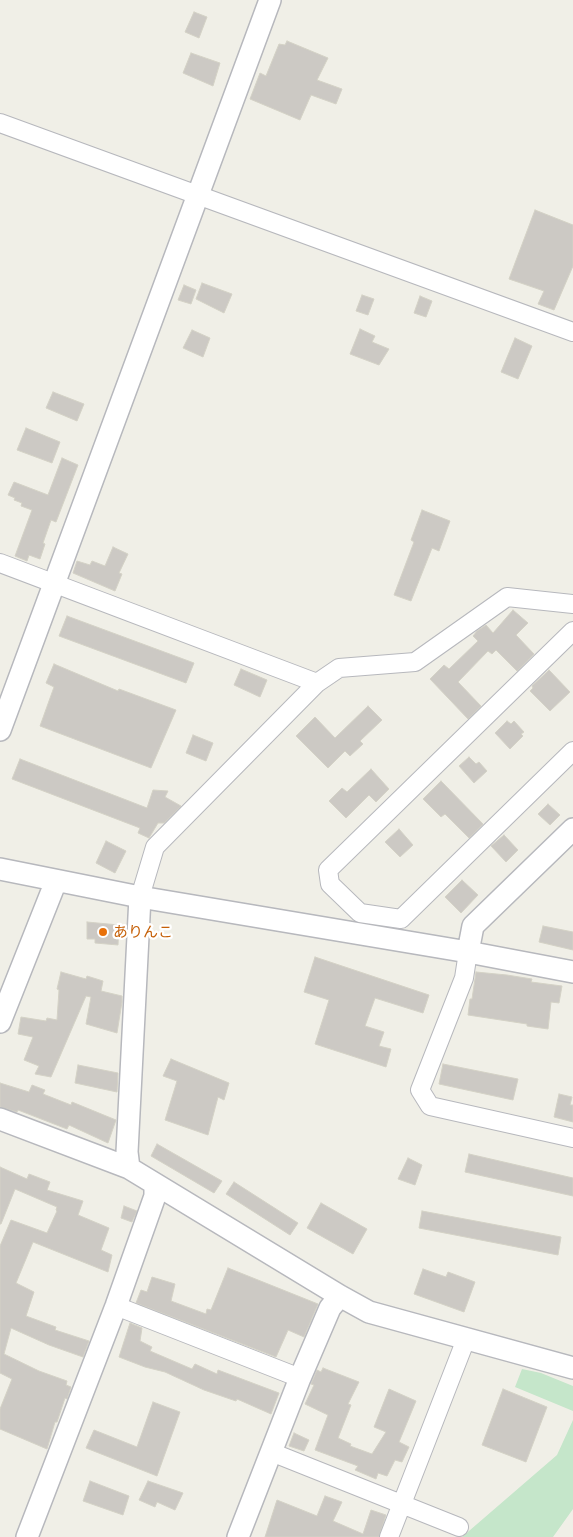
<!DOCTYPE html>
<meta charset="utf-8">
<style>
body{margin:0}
canvas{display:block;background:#f0efe7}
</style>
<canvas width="573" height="1537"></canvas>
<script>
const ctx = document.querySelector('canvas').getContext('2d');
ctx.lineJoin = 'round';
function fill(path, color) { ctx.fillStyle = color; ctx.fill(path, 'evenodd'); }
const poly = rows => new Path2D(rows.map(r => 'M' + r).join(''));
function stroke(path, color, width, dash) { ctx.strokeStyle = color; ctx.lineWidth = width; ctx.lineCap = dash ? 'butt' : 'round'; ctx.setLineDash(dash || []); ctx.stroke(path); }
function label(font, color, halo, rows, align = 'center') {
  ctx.font = font + ' Ubuntu,"Noto Sans JP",sans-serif'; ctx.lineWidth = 4.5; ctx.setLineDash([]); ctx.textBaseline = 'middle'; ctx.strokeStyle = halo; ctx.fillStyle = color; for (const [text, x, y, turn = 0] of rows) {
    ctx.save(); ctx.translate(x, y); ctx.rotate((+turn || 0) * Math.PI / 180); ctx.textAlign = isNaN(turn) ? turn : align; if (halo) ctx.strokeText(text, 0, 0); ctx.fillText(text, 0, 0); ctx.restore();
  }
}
const green = poly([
 [522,1369,541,1373,573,1386,573,1411,515,1387],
 [573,1420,573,1509,553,1537,462,1537,557,1455]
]);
const building = poly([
 [194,12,207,17,199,38,185,32,194,12],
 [287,41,328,58,317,80,342,89,336,104,311,95,300,120,250,99,260,73,266,76,279,44,285,45,287,41],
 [191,53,220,63,213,86,183,73,191,53],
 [535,210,573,225,573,266,554,310,538,304,544,291,509,279,535,210],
 [202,283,232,294,224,313,196,299,202,283],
 [184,285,196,290,191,304,178,300,184,285],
 [362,295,374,299,368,315,356,311,362,295],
 [420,296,432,301,426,317,414,313,420,296],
 [360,329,375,336,372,342,389,349,379,365,350,354,360,329],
 [192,330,210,338,203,357,183,348,192,330],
 [515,338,532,346,518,379,501,372,515,338],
 [53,392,84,404,77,421,46,408,53,392],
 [26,428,60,442,52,463,17,450,26,428],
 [62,458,78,465,56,522,51,520,43,543,45,544,40,559,29,555,27,561,15,556,32,510,21,506,22,503,14,500,15,498,8,495,14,482,48,495,62,458],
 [422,510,450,521,439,551,432,548,411,601,394,595,414,542,411,540,422,510],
 [113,547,128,554,119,573,122,574,115,591,73,573,77,561,90,565,92,561,105,566,113,547],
 [513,610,528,623,516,635,534,654,517,671,496,650,492,654,488,651,458,682,481,706,468,719,430,679,444,665,449,669,478,641,473,636,477,631,486,625,493,633,513,610],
 [67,616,194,663,186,683,59,636,67,616],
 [54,664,118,691,119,689,176,710,151,768,40,726,54,687,46,683,54,664],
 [241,669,267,680,260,697,234,685,241,669],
 [549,670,570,692,550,711,530,691,533,688,532,686,549,670],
 [368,706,382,720,360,741,363,744,350,756,345,751,328,768,296,736,315,717,335,738,368,706],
 [507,721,511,724,514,721,524,732,521,734,523,736,510,749,495,733,507,721],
 [193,735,213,743,206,761,186,753,193,735],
 [469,757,476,764,479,762,487,771,474,783,459,766,469,757],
 [20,759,147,808,153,790,168,791,165,797,181,806,164,823,158,823,149,838,138,833,140,828,12,779,20,759],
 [371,769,389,789,376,802,369,795,346,818,329,801,342,788,347,792,371,769],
 [441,781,483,824,469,838,445,814,441,817,423,799,441,781],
 [548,804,560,815,550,825,538,814,548,804],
 [399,829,413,845,400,857,385,842,399,829],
 [504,835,518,850,506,862,491,846,504,835],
 [106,841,126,851,115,873,96,863,106,841],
 [462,880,478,895,461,913,445,897,462,880],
 [87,922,119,925,118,945,95,943,95,939,87,939,87,922],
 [543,926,573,932,573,950,539,942,543,926],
 [315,957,429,995,423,1013,375,998,365,1026,384,1032,379,1046,391,1049,386,1067,315,1044,329,1000,304,992,315,957],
 [61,972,86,979,87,976,103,981,101,991,122,996,122,1002,117,1033,86,1024,91,997,86,996,51,1077,35,1074,39,1066,24,1060,33,1037,18,1034,21,1017,46,1021,47,1018,57,1020,59,990,57,989,61,972],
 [476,972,507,975,532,979,531,982,562,986,559,1003,551,1002,548,1029,527,1026,527,1024,468,1015,470,999,472,999,476,972],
 [171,1059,229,1083,224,1100,218,1097,208,1135,165,1120,177,1081,163,1076,171,1059],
 [443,1064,518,1079,513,1100,439,1084,443,1064],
 [78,1065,118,1073,117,1092,75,1083,78,1065],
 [0,1083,29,1092,32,1085,45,1090,43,1094,71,1105,72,1102,116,1120,108,1143,69,1125,67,1129,18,1110,17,1112,0,1107,0,1083],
 [559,1094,572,1097,570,1105,573,1105,573,1122,554,1117,559,1094],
 [157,1144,222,1181,214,1193,151,1156,157,1144],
 [469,1154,573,1178,573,1196,465,1172,469,1154],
 [408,1158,422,1165,415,1185,398,1179,408,1158],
 [0,1167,27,1179,29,1174,50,1182,47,1190,83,1201,78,1215,109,1228,101,1250,112,1255,108,1272,33,1242,16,1283,34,1292,26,1316,56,1327,55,1330,89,1341,83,1357,49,1345,11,1328,4,1354,39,1371,67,1381,66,1385,71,1387,67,1399,65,1398,57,1422,55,1422,47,1449,0,1429,0,1409,12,1379,0,1373,0,1246,11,1220,47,1233,57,1211,56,1210,57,1207,15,1189,1,1224,0,1224,0,1167],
 [234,1182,298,1223,290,1235,226,1194,234,1182],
 [321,1203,367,1229,353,1254,307,1228,321,1203],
 [124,1206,137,1211,132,1222,121,1218,124,1206],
 [422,1211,561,1237,558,1255,419,1228,422,1211],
 [228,1268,318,1304,304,1337,288,1330,276,1357,136,1303,141,1290,147,1292,152,1277,175,1284,171,1301,206,1314,207,1309,211,1310,228,1268],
 [423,1269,446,1277,448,1272,475,1282,464,1312,414,1294,423,1269],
 [130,1323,142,1328,140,1341,152,1347,150,1351,192,1369,195,1364,217,1374,218,1370,279,1393,271,1414,237,1399,236,1401,204,1390,165,1372,145,1367,119,1357,130,1323],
 [323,1368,359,1382,348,1404,351,1405,338,1438,351,1444,350,1446,372,1454,386,1432,374,1427,389,1389,416,1401,399,1442,409,1447,402,1462,395,1460,387,1476,378,1473,376,1479,355,1470,358,1466,315,1450,328,1415,305,1404,314,1385,311,1384,317,1370,321,1372,323,1368],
 [503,1389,547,1407,526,1462,482,1445,503,1389],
 [153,1402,180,1412,157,1476,86,1448,94,1430,137,1447,153,1402],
 [294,1433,309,1440,304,1451,289,1446,294,1433],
 [90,1481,129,1496,123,1515,83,1501,90,1481],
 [148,1481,183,1493,175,1510,157,1502,155,1507,139,1500,148,1481],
 [325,1496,342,1502,333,1521,363,1534,371,1510,386,1515,379,1537,265,1537,277,1500,317,1516,325,1496]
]);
const minor = poly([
 [0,123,573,332],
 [0,563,317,683],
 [573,631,328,870,330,884,360,913,401,919,573,751],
 [140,897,155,847,317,683,339,668,415,662,507,597,573,604],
 [468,952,464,978,420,1090,430,1106,573,1138],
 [116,1306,300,1378],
 [271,1452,459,1527],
 [389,1537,466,1339]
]);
const tertiary = poly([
 [0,730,270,0],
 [0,869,140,897,468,952,573,972],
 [140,897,127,1152,129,1168,340,1296,369,1312,573,1368],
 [468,952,473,926,573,829],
 [0,1022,56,881],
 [0,1119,129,1168],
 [27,1537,116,1306,155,1196,155,1185],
 [238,1537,300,1378,330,1308,340,1296]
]);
const markers = [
 [103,932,5,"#e8710a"]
];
const foodNames = [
 ["ありんこ",113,932]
];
fill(green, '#c5e6ca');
fill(building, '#ccc9c4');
stroke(building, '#d4d2c6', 1);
stroke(minor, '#b7b8bd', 20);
stroke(tertiary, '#b7b8bd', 24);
stroke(minor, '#fff', 18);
stroke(tertiary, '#fff', 21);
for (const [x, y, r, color] of markers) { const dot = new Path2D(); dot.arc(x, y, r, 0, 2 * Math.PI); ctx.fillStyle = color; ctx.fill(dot); stroke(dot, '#fff', 2); }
label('15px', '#c56008', '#fff', foodNames, 'left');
</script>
